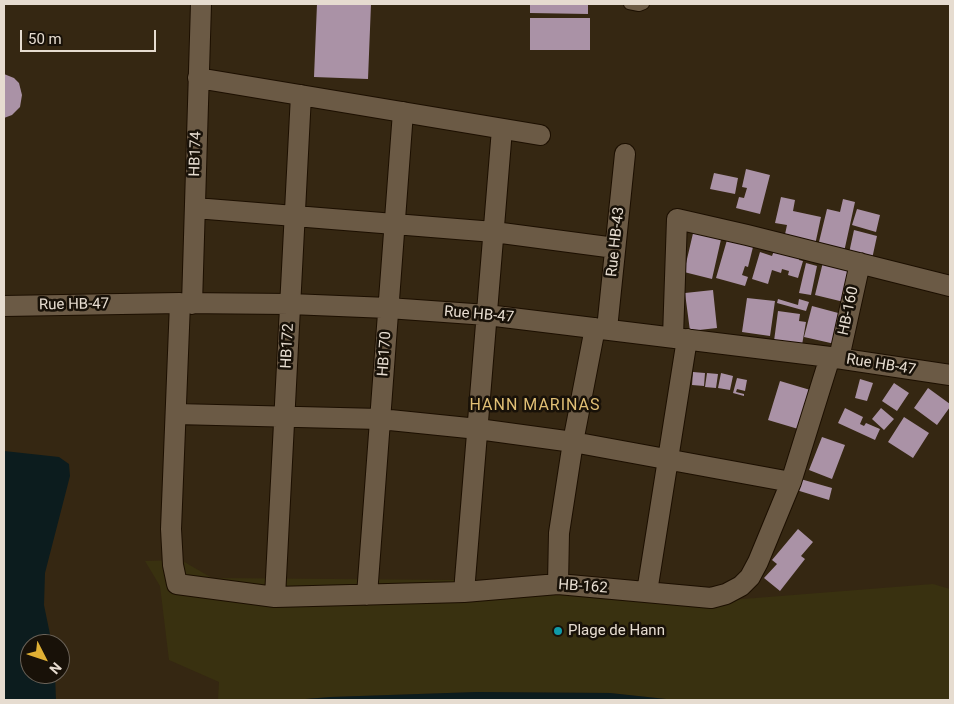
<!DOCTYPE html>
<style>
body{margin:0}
#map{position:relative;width:954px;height:704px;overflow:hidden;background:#352712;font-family:Roboto,sans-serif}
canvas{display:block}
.frame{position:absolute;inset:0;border:5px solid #e6dcd0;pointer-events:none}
.north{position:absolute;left:20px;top:634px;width:50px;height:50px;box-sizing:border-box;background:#181108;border:1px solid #6a6258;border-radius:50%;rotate:131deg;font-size:14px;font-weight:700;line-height:20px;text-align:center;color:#e6dcd0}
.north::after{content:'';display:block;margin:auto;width:18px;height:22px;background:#e0b034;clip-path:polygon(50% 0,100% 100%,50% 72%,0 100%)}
.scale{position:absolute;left:20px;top:30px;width:136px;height:22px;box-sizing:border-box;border:2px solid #e6dcd0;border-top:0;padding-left:6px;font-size:15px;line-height:18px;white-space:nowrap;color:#e6dcd0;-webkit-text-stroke:4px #181108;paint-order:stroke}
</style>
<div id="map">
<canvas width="954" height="704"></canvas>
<div class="frame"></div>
<div class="north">N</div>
<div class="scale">50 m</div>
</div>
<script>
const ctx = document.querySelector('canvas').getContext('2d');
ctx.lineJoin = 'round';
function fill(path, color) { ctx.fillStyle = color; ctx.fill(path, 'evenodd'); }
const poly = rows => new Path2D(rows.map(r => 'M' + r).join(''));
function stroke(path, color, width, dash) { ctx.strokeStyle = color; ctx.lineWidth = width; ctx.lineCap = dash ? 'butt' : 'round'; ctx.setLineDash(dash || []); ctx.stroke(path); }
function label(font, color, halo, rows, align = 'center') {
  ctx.font = font + ' Roboto,sans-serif'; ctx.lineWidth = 5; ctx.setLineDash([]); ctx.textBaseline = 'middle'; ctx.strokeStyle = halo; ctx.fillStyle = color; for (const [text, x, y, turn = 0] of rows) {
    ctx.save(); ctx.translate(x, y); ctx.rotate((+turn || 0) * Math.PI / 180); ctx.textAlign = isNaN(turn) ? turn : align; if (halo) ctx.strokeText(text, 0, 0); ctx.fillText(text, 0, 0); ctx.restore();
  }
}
const sand = poly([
 [181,560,212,578,579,581,730,600,933,584,950,589,950,700,675,700,610,693,477,692,331,697,293,700,218,700,219,682,169,660,160,586,145,561]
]);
const water = poly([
 [4,451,59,457,69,464,70,476,45,573,44,605,52,644,30,644,30,674,55,674,56,700,4,700],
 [477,692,610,693,675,700,293,700,331,697]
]);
const building = poly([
 [317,4,371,4,368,79,314,77],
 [530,4,588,4,588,14,530,13],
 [530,18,590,18,590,50,530,50],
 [4,74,14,78,19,83,22,95,20,107,12,115,4,118],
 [746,169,770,175,760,214,736,208,739,197,744,198,747,188,742,187],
 [714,173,738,178,735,194,710,189],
 [781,197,795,200,793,211,821,217,815,245,784,239,787,225,775,223],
 [843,199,855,202,844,252,818,246,827,209,840,212],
 [857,209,880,215,876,232,852,225],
 [694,229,722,235,712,279,684,272],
 [854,230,877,236,872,259,849,253],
 [727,240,753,247,748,267,745,266,742,275,748,277,745,286,716,278],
 [775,248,800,257,799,260,803,261,798,278,788,275,789,271,782,269,781,273,772,270,768,284,752,279,760,252,772,256],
 [823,262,851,268,844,302,815,295],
 [806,263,817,266,811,295,799,293],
 [713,290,717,328,690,331,685,293],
 [747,298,775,301,770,336,742,332],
 [778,299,798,305,799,299,809,302,806,311,777,303],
 [812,306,842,314,835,344,804,337],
 [778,311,800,314,799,321,806,322,802,345,774,341],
 [693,372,705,373,704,386,692,385],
 [707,373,718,374,716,388,705,387],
 [721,373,733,376,730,390,718,388],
 [737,378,747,380,745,391,737,389,736,392,744,394,744,396,733,393],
 [860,379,873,383,867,401,855,398],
 [780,381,817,392,805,431,768,420],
 [894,383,909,393,897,411,882,401],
 [928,388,950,404,950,407,937,425,914,408],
 [845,408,863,417,860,424,864,426,866,423,880,429,875,440,838,423],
 [881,408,894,419,884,430,872,419],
 [904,417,929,433,913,458,888,442],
 [822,437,845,445,832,479,809,470],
 [797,478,832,488,829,500,793,489],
 [798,529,813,542,801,556,805,559,780,591,764,578,777,564,772,560]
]);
const lane = poly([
 [629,4,639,6,644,4]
]);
const street = poly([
 [198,78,540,135],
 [195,208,494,232,615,248],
 [180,303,171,529,173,565,177,584,275,597,464,592,558,584,711,598,726,594,741,586,750,577,758,562,791,482,830,357],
 [192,304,201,4],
 [4,306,180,303,290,304,388,308,487,315,830,357,950,375],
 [607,329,625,154],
 [673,337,677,219,747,235,950,286],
 [839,358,860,263],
 [176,414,380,419,478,429,573,442,791,482],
 [558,584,559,533,573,442,595,328],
 [464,592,502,129],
 [647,592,687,339],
 [367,595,403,112],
 [275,597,301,95]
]);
const markers = [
 [558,631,5,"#0f9aa8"]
];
const streetNames = [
 ["HB174",196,154,-88],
 ["Rue HB-43",616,242,-84],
 ["Rue HB-47",74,305,-1],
 ["HB-160",849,311,-78],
 ["Rue HB-47",479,315,5],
 ["HB172",288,346,-87],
 ["HB170",385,354,-86],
 ["Rue HB-47",881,365,9],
 ["HB-162",583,587,4]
];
const poiNames = [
 ["Plage de Hann",568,631]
];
const neighbourhoodNames = [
 ["HANN MARINAS",535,406]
];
fill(sand, '#393110');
fill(water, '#0c1c1e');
fill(building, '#aa92a6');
stroke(lane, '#1c0f00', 12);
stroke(street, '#1c0f00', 22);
stroke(lane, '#6b5a45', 10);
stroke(street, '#6b5a45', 20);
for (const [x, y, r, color] of markers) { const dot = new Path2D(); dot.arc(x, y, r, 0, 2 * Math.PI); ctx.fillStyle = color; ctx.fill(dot); stroke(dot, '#181108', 2); }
label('15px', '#e6dcd0', '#181108', streetNames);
label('15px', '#e6dcd0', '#181108', poiNames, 'left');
ctx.letterSpacing = '1px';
label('16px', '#e0bf75', '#181108', neighbourhoodNames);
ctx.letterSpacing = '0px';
</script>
